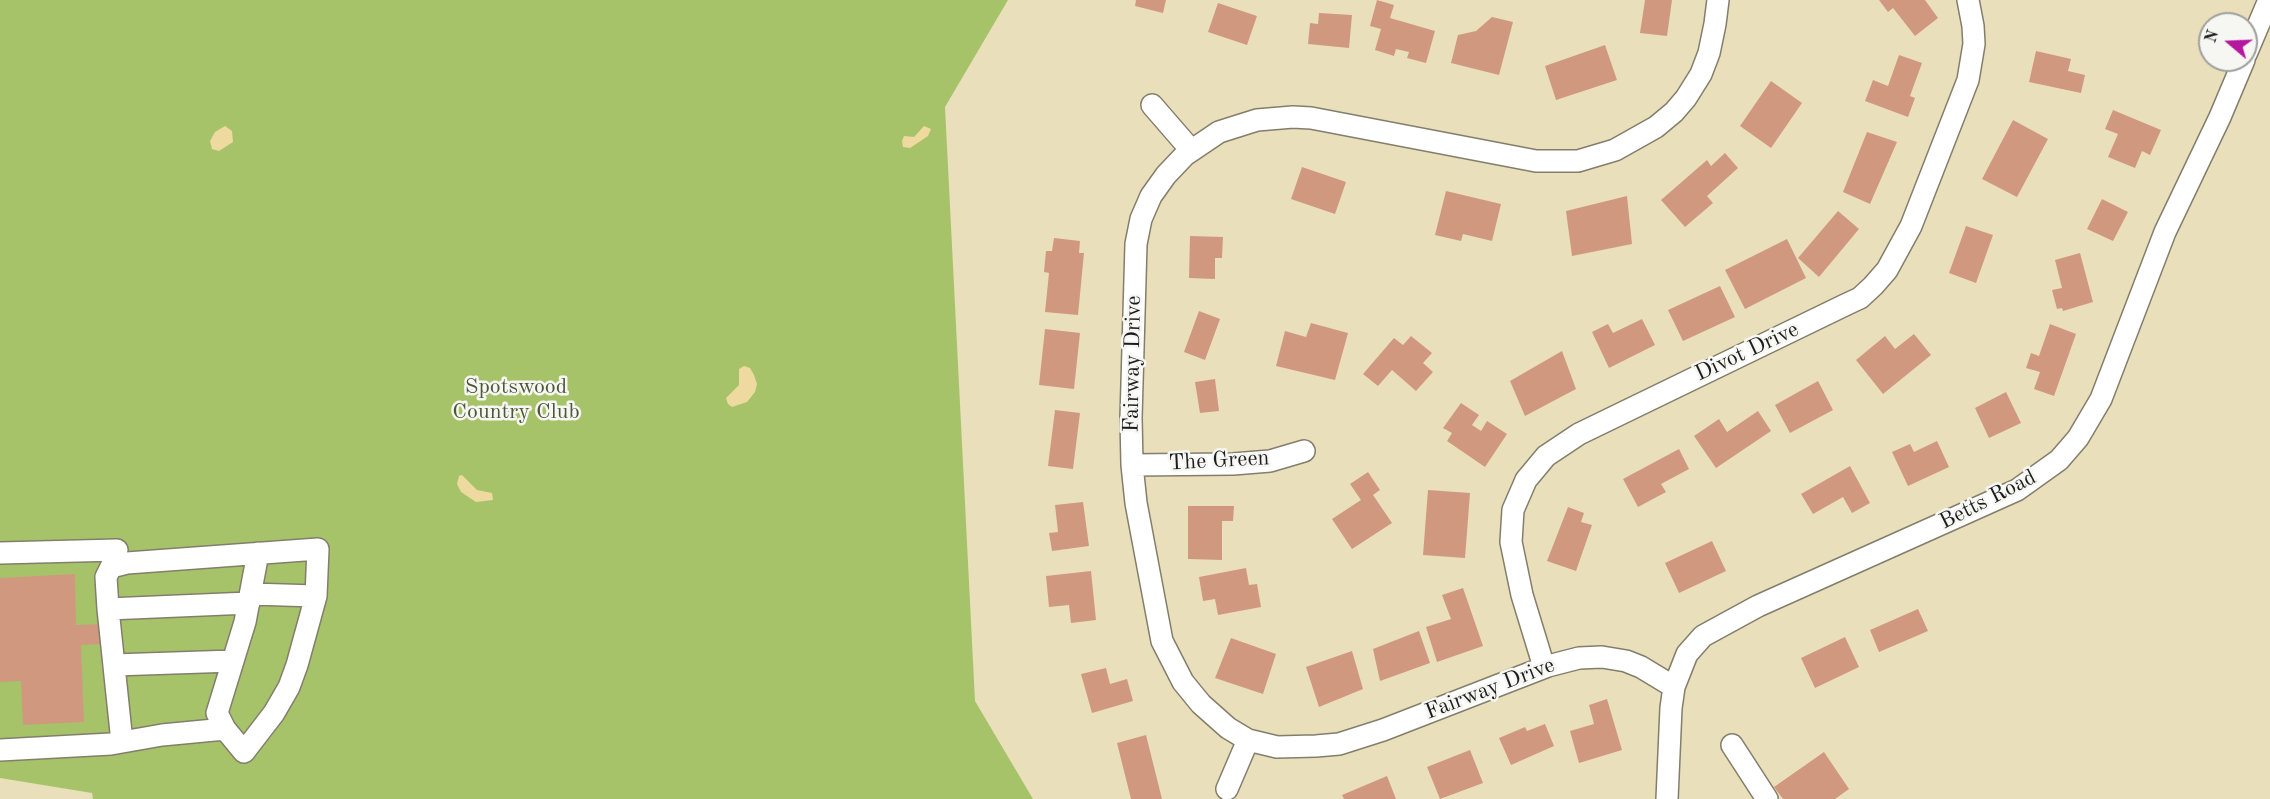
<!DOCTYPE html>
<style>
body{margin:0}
#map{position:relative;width:2270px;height:799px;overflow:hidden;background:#eadfbb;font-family:"Old Standard TT",serif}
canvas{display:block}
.north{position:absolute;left:2198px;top:12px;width:60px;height:60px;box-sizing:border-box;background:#f6f6f2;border:2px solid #9f9f9c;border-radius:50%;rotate:289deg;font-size:16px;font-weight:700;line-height:24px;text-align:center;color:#1c1c1c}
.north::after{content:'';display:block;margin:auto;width:21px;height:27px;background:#b5179e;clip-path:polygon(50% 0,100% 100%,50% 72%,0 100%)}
</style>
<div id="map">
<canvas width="2270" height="799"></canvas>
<div class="north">N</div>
</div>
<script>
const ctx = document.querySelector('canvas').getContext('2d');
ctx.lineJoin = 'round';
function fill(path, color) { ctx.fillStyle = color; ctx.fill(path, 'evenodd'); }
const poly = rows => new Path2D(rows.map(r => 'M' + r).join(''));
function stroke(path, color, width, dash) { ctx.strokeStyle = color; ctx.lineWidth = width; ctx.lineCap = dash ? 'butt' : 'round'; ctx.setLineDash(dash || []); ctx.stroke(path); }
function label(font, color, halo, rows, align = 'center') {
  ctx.font = font + ' "Old Standard TT",serif'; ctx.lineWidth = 5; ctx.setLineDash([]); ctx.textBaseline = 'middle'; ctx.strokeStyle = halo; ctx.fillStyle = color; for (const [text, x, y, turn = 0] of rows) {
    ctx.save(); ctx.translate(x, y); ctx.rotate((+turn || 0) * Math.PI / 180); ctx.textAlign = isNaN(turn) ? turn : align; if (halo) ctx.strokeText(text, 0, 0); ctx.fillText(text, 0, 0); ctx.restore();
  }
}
const green = poly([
 [0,0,1008,0,945,107,975,701,1033,799,93,799,92,793,0,778]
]);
const sand = poly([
 [225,126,232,131,233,142,219,151,212,149,210,141,215,132],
 [924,126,931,129,928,136,910,148,903,147,902,141,904,136,914,137],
 [744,366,750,368,754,375,757,384,755,392,747,402,732,407,728,404,726,398,739,385,739,369],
 [462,475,477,490,492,493,493,500,476,502,461,492,457,484,459,476]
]);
const building = poly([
 [1136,0,1166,0,1163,13,1135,6],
 [1377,0,1394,5,1390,18,1435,31,1426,63,1407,58,1409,52,1396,49,1394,56,1375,50,1381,29,1370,26],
 [1645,0,1672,0,1667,36,1640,33],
 [1879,0,1925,0,1938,18,1915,36,1893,8,1888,12],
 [1218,3,1257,16,1247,45,1208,32],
 [1319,13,1352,15,1349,48,1308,44,1310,23,1318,24],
 [1492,17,1513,22,1499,75,1451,63,1458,35,1476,31],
 [1605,45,1617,80,1556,100,1545,66],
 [2036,51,2071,59,2068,71,2085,75,2081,93,2029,82],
 [1899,55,1922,63,1910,96,1915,98,1908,117,1865,101,1873,80,1888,86],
 [1771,81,1802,103,1771,148,1740,126],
 [2113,110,2161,130,2150,155,2142,151,2135,168,2108,157,2118,134,2105,129],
 [2013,120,2048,139,2017,197,1982,179],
 [1867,132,1897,142,1870,204,1843,192],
 [1725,153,1738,168,1707,196,1713,203,1685,227,1661,200,1707,160,1711,166],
 [1302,167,1346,182,1335,214,1291,199],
 [1446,191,1501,204,1492,241,1463,234,1461,241,1435,235],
 [1627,196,1632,244,1572,256,1566,211],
 [2102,199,2128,212,2113,241,2087,229],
 [1838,211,1859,229,1819,277,1798,258],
 [1966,226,1993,235,1976,283,1949,273],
 [1190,236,1223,237,1222,258,1215,258,1215,279,1189,278],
 [1054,238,1080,241,1079,253,1084,253,1078,315,1045,312,1049,273,1044,272,1046,251,1052,251],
 [1787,239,1806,278,1745,309,1725,270],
 [2080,253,2093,302,2063,311,2062,308,2057,309,2052,290,2062,288,2055,260],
 [1720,286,1735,317,1683,341,1668,310],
 [1199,311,1220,319,1205,360,1184,352],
 [1642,319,1655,345,1609,368,1592,332,1608,324,1613,333],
 [1311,323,1348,333,1335,380,1276,366,1285,331,1306,337],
 [2050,324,2076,334,2054,396,2034,389,2040,372,2026,368,2031,353,2039,356],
 [1045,329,1080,333,1074,389,1039,385],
 [1914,334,1931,355,1883,394,1856,360,1885,336,1895,349],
 [1411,336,1432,353,1423,363,1433,372,1416,391,1392,370,1378,386,1363,374,1394,338,1403,345],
 [1562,351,1576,389,1525,416,1510,381],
 [1215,379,1219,411,1200,413,1195,382],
 [1818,381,1833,410,1790,433,1775,405],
 [2006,392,2021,423,1989,438,1975,408],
 [1461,403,1479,415,1472,425,1481,431,1487,421,1507,434,1485,467,1447,441,1452,433,1443,428],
 [1055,410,1080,413,1073,469,1048,466],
 [1758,411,1771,431,1716,468,1694,436,1719,419,1727,432],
 [1937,441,1949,467,1908,486,1892,452,1910,444,1914,452],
 [1679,449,1689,469,1661,484,1666,492,1638,507,1623,479],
 [1850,466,1870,503,1852,513,1843,497,1813,514,1801,494],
 [1368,472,1380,490,1373,495,1392,523,1352,549,1332,519,1361,500,1350,484],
 [1428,490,1470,493,1465,558,1423,555],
 [1083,502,1089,546,1052,551,1049,533,1058,532,1055,505],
 [1188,506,1234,506,1233,521,1222,521,1222,560,1188,559],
 [1568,507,1584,513,1581,522,1592,525,1576,571,1547,561],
 [1712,541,1726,571,1679,593,1665,563],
 [1246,568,1249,585,1257,584,1261,607,1218,615,1215,599,1203,601,1199,577],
 [1091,571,1096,620,1071,623,1069,605,1049,607,1046,576],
 [75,574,76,625,101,624,102,644,81,645,84,722,23,725,21,681,0,682,0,578],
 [1463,588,1483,646,1437,662,1426,627,1451,619,1442,595],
 [1918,609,1928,631,1879,652,1870,630],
 [1419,631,1430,663,1380,681,1373,649],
 [1845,637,1859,667,1815,688,1801,658],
 [1231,638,1276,654,1263,694,1215,678],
 [1352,651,1363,689,1319,707,1306,667],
 [1106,668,1110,684,1127,679,1133,701,1092,713,1081,674],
 [1607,699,1622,750,1579,763,1570,731,1594,724,1589,705],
 [1545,724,1554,746,1511,765,1499,738,1525,727,1527,731],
 [1146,735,1162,799,1131,799,1117,743],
 [1470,750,1483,783,1440,799,1427,767],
 [1824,752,1849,789,1835,799,1783,799,1774,787],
 [1387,776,1396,799,1344,799,1342,795]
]);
const minor = poly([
 [2246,54,2269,0],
 [1152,105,1191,150],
 [1132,465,1233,464,1270,461,1304,451],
 [0,553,117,550],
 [251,594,316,596],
 [108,609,249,603],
 [114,665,233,661],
 [1544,667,1522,595,1511,542,1513,510,1526,480,1546,456,1579,434,1845,305,1860,298,1873,286,1887,270,1911,226,1968,80,1974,44,1973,26,1968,0],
 [1674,687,1641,667,1626,661,1602,657,1579,658,1548,666,1383,730,1339,744,1316,746,1277,747,1248,740,1228,728,1201,704,1183,682,1162,641,1136,503,1132,465,1131,418,1136,244,1141,219,1151,196,1166,175,1185,155,1219,132,1257,120,1293,117,1311,118,1536,161,1578,161,1615,150,1656,127,1674,112,1686,98,1701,74,1709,53,1715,24,1718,0],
 [122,742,108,609,106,577,111,567,127,563,318,549,316,596,297,665,289,687,274,713,244,752,225,729],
 [1732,745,1767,799],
 [0,750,111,744,162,735,225,729,217,713,245,622,258,553],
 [1227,789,1248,740],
 [1667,799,1671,708,1674,687,1687,654,1703,636,1758,606,2017,490,2059,460,2078,438,2101,399,2165,232,2220,117,2244,60]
]);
const streetNames = [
 ["Divot Drive",1747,352,-25],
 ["Fairway Drive",1133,364,-89],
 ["The Green",1219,461,-3],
 ["Betts Road",1988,500,-27],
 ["Fairway Drive",1490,689,-21]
];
const parkNames = [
 ["Spotswood",516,387],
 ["Country Club",516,412]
];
fill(green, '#a7c36a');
fill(sand, '#eeda9e');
fill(building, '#d19880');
stroke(minor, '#837e6c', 24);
stroke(minor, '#fff', 21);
label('22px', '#1c1c1c', '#f6f6f2', streetNames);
label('22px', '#4d5637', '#f6f6f2', parkNames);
</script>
